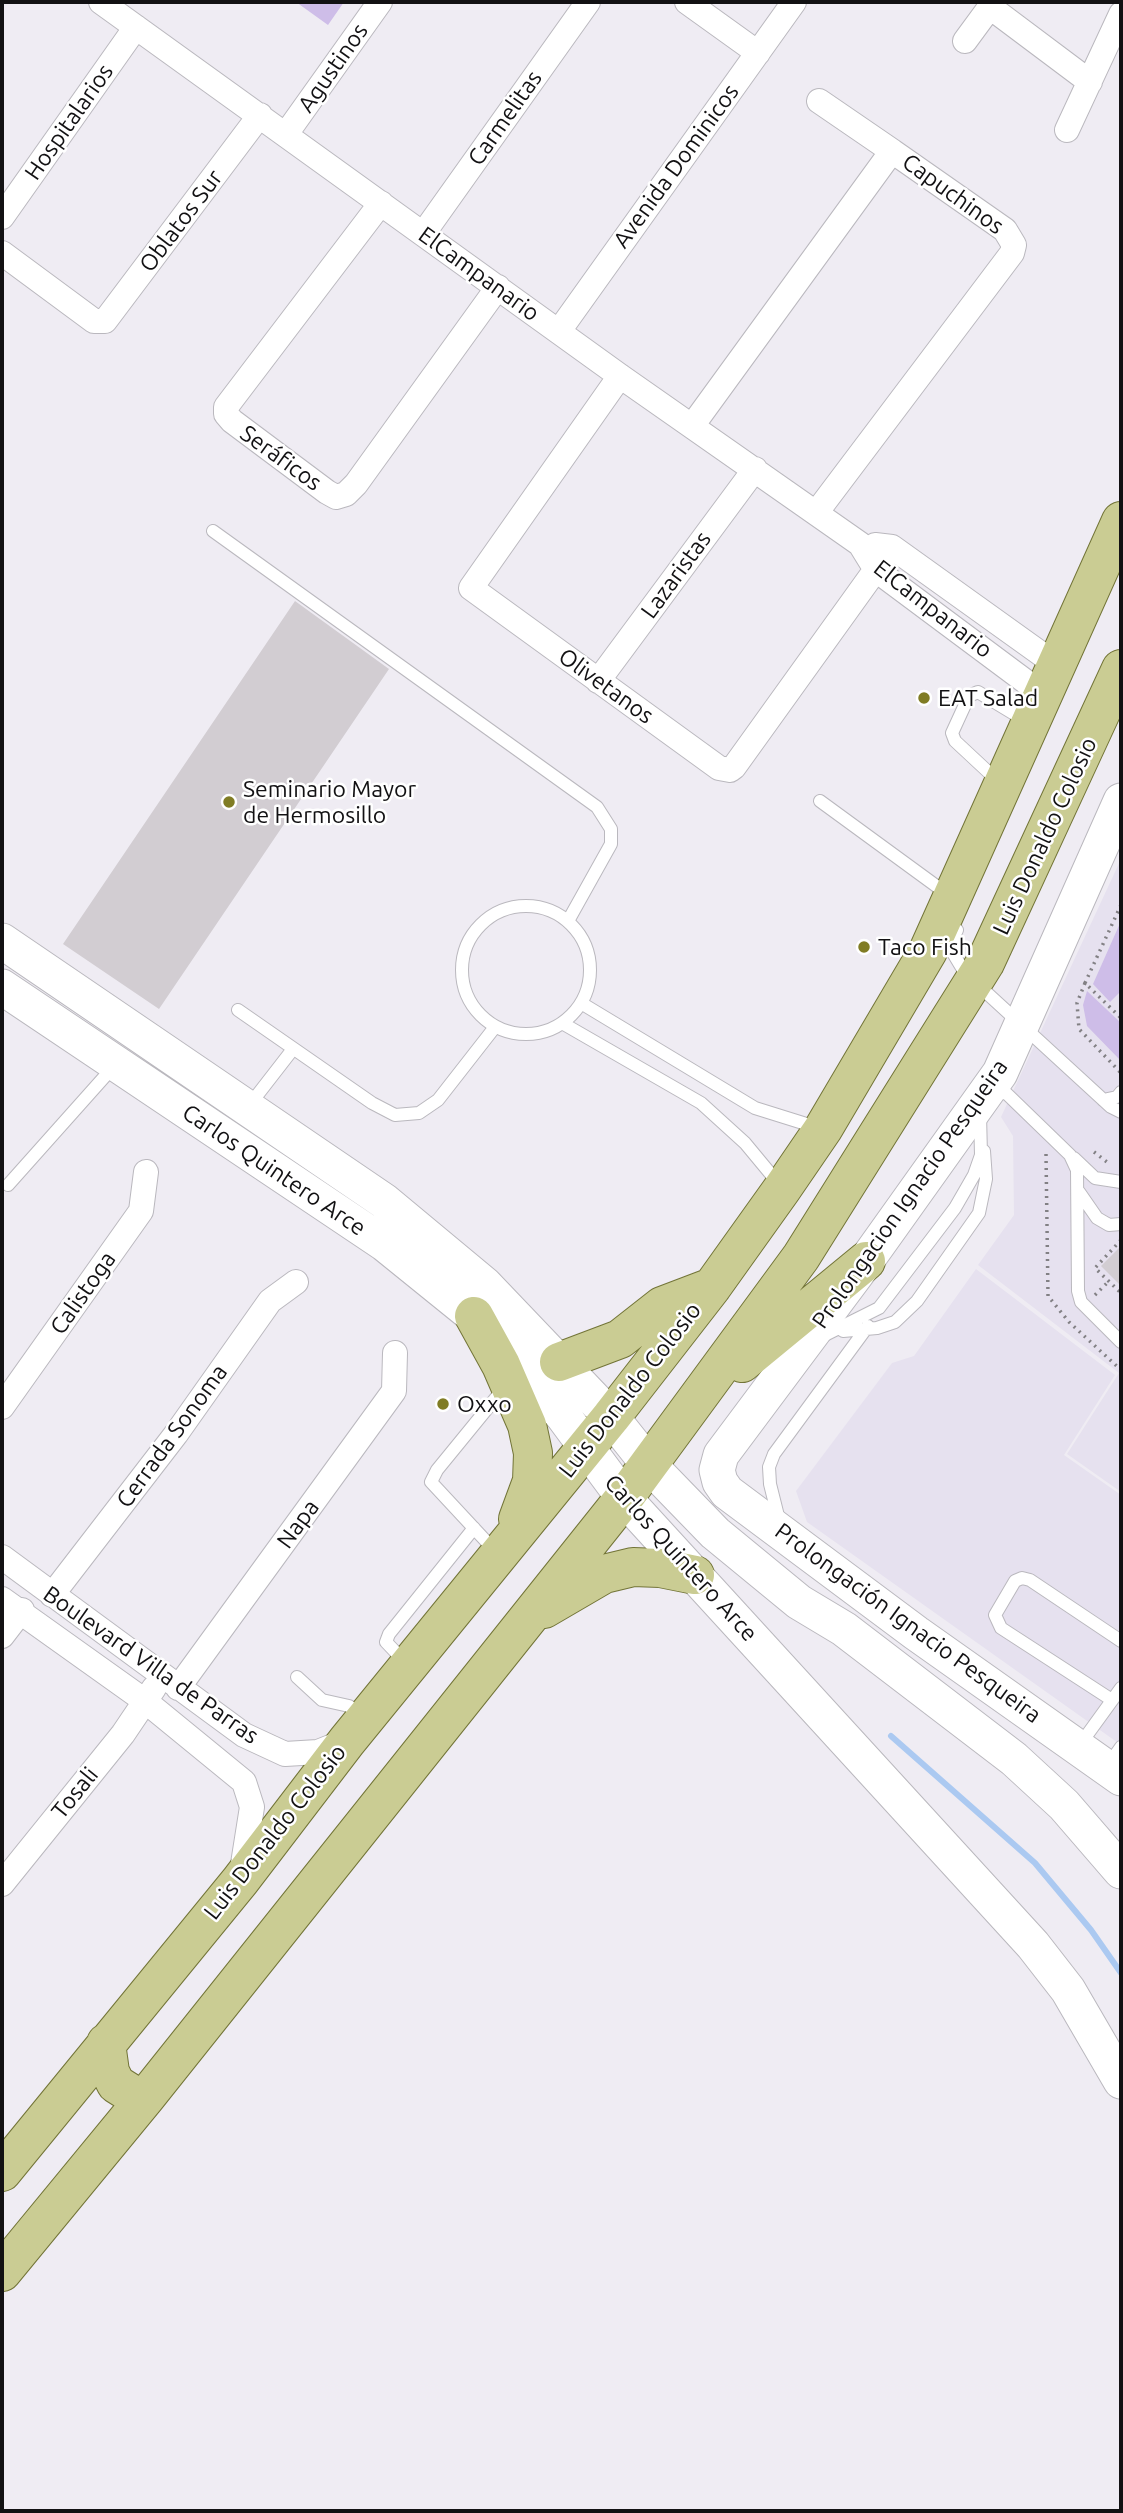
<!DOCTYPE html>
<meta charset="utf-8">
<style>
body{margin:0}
#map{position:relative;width:1123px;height:2513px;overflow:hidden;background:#efecf3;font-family:Ubuntu,sans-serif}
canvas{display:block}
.frame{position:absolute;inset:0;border:4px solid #121113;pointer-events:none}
</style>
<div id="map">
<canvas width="1123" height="2513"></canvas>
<div class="frame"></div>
</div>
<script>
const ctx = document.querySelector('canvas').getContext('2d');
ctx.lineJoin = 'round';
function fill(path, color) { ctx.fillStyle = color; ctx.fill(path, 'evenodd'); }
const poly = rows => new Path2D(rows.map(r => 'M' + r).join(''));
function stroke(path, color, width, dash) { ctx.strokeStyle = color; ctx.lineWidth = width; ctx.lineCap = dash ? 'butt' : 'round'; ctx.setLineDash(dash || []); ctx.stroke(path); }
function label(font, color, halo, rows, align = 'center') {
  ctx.font = font + ' Ubuntu,sans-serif'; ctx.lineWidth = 5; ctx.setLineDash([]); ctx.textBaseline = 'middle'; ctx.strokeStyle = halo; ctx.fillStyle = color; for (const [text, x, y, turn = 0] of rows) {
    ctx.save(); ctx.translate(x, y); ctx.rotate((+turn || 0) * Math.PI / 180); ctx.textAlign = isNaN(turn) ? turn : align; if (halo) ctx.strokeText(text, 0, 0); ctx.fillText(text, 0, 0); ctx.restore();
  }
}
const built = poly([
 [1121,859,1121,1492,1067,1454,1119,1373,978,1265,1014,1215,1013,1136,1001,1117],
 [976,1269,1115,1375,1064,1455,1121,1495,1121,1745,807,1522,796,1491,892,1363,914,1356]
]);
const green = poly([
 [296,2,344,2,328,25],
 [1121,921,1121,991,1110,1002,1093,984],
 [1087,991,1121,1023,1121,1061,1087,1026,1083,1005]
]);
const stream = poly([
 [891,1736,1035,1863,1091,1930,1121,1973]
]);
const building = poly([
 [295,601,389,669,159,1009,63,944],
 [1121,1246,1121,1286,1101,1266]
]);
const path = poly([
 [1121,905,1085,983,1121,1018],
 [1085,983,1077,1003,1079,1029,1121,1073],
 [1094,1152,1107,1162],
 [1046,1154,1048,1296,1069,1322,1121,1370],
 [1121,1240,1095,1268,1121,1293],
 [1095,1295,1109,1281]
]);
const lane = poly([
 [213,531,597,807,611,829,611,844,568,921],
 [999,782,955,741,952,733,969,696,978,692,1026,721],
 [820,801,950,896],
 '462 970a64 64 0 1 1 128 0a64 64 0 1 1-128 0Z',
 [957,930,953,939,953,953,965,973,1111,1107,1121,1112],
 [581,1003,755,1108,819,1128],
 [238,1010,372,1103,395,1115,419,1113,438,1100,495,1027],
 [562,1023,701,1103,745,1143,779,1184],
 [991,1094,1001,1092,1007,1094,1070,1155,1077,1170,1078,1291,1081,1302,1121,1342],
 [1103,1100,1117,1097,1121,1092],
 [248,1107,293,1049],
 [1074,1158,1095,1178,1121,1182],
 [8,1185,115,1065],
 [1079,1192,1097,1218,1109,1225,1121,1224],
 [843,1331,877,1328,895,1322,917,1301,979,1213,986,1179,984,1151],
 [823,1336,879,1308,955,1208,974,1175,981,1155,980,1114],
 [779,1520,770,1484,769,1467,774,1454,868,1326],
 [497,1553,431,1482,437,1470,504,1388],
 [406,1663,386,1642,389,1634,474,1528],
 [297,1677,322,1700,349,1706,360,1716],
 [1112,1700,1001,1628,995,1615,1015,1581,1022,1578,1030,1580,1121,1641],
 [1079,1746,1121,1688],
 [1107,1767,1121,1747]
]);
const street = poly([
 [101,2,620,376,860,544,876,570,1045,696],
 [687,2,758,53],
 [994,2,990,7,1090,82],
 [965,41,990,7],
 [819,101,892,151],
 [1067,130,1121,14],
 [286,134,380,2],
 [381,203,226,407,226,414,232,421,327,492,336,497,346,494,356,484,498,287],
 [2,217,136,27],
 [423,234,588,2],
 [2,253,94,321,105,321,260,115],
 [559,331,794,2],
 [620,376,471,588,719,768,730,770,734,767,892,547],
 [692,426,892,151,1005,230,1014,245,1012,253,816,513],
 [875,545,892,547,1058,666],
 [598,681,755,469],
 [2,1407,141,1211,146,1172],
 [2,1557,244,1735,285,1754,318,1752,343,1742],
 [52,1595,176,1434,270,1301,296,1282],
 [2,1599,145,1701,244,1782,252,1807,242,1870],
 [2,1636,22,1610],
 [178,1688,394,1391,395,1353],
 [2,1884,123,1734,154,1688]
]);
const secondary = poly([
 [1121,801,1000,1073,866,1261,721,1455,717,1470,720,1482,727,1492,916,1633,1121,1778],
 [2,941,384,1201,485,1285,611,1417,650,1466,715,1533,799,1602,844,1629,1014,1759,1064,1805,1121,1871],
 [2,987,385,1244,474,1316,508,1351,564,1417,624,1498,1033,1945,1068,1990,1121,2081]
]);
const primary = poly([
 [474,1316,501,1365,527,1425,533,1453,532,1481,518,1519],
 [559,1362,620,1339,662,1306,712,1287],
 [742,1363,866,1261],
 [544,1609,604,1574,633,1567,660,1568,695,1575],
 [106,2043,110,2072,116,2084,135,2096,146,2097],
 [2,2172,240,1881,347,1741,611,1417,712,1287,782,1189,823,1129,928,951,1121,521],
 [2,2272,146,2097,624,1498,801,1257,985,963,1121,669]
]);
const markers = [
 [924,698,7,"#807c24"],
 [229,802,7,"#807c24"],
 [864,947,7,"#807c24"],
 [443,1404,7,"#807c24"]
];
const streetNames = [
 ["Agustinos",333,68,-55],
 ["Carmelitas",505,118,-55],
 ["Hospitalarios",69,122,-55],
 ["Avenida Dominicos",676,166,-54],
 ["Capuchinos",953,194,36],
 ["Oblatos Sur",181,221,-53],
 ["ElCampanario",479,274,36],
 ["Seráficos",281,458,36],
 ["Lazaristas",676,575,-54],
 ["ElCampanario",933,609,38],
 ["Olivetanos",606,686,36],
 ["Luis Donaldo Colosio",1045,836,-65],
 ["Carlos Quintero Arce",274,1170,34],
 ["Prolongacion Ignacio Pesqueira",910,1194,-55],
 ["Calistoga",83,1293,-55],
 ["Luis Donaldo Colosio",630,1390,-52],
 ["Cerrada Sonoma",172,1436,-54],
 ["Napa",298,1524,-54],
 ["Carlos Quintero Arce",681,1558,48],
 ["Prolongación Ignacio Pesqueira",908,1623,36],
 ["Boulevard Villa de Parras",151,1665,35],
 ["Tosali",75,1793,-51],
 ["Luis Donaldo Colosio",275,1832,-52]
];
const poiNames = [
 ["EAT Salad",938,698],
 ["Seminario Mayor",243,789],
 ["de Hermosillo",243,815],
 ["Taco Fish",878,947],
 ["Oxxo",457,1404]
];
fill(built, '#e6e1ef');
fill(green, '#cebde8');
stroke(stream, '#abc9f1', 6);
fill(building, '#d2cdd2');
stroke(lane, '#bab8be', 14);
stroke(street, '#bab8be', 26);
stroke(secondary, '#bab8be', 37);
stroke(primary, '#727437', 40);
stroke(path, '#828084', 3.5, [2, 5]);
stroke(lane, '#fff', 12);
stroke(street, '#fff', 24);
stroke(secondary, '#fff', 35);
stroke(primary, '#cacc93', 38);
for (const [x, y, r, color] of markers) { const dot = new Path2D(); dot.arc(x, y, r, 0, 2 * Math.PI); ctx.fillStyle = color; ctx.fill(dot); stroke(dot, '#fff', 2.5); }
label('23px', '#121113', '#fff', streetNames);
label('23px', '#121113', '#fff', poiNames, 'left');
</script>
